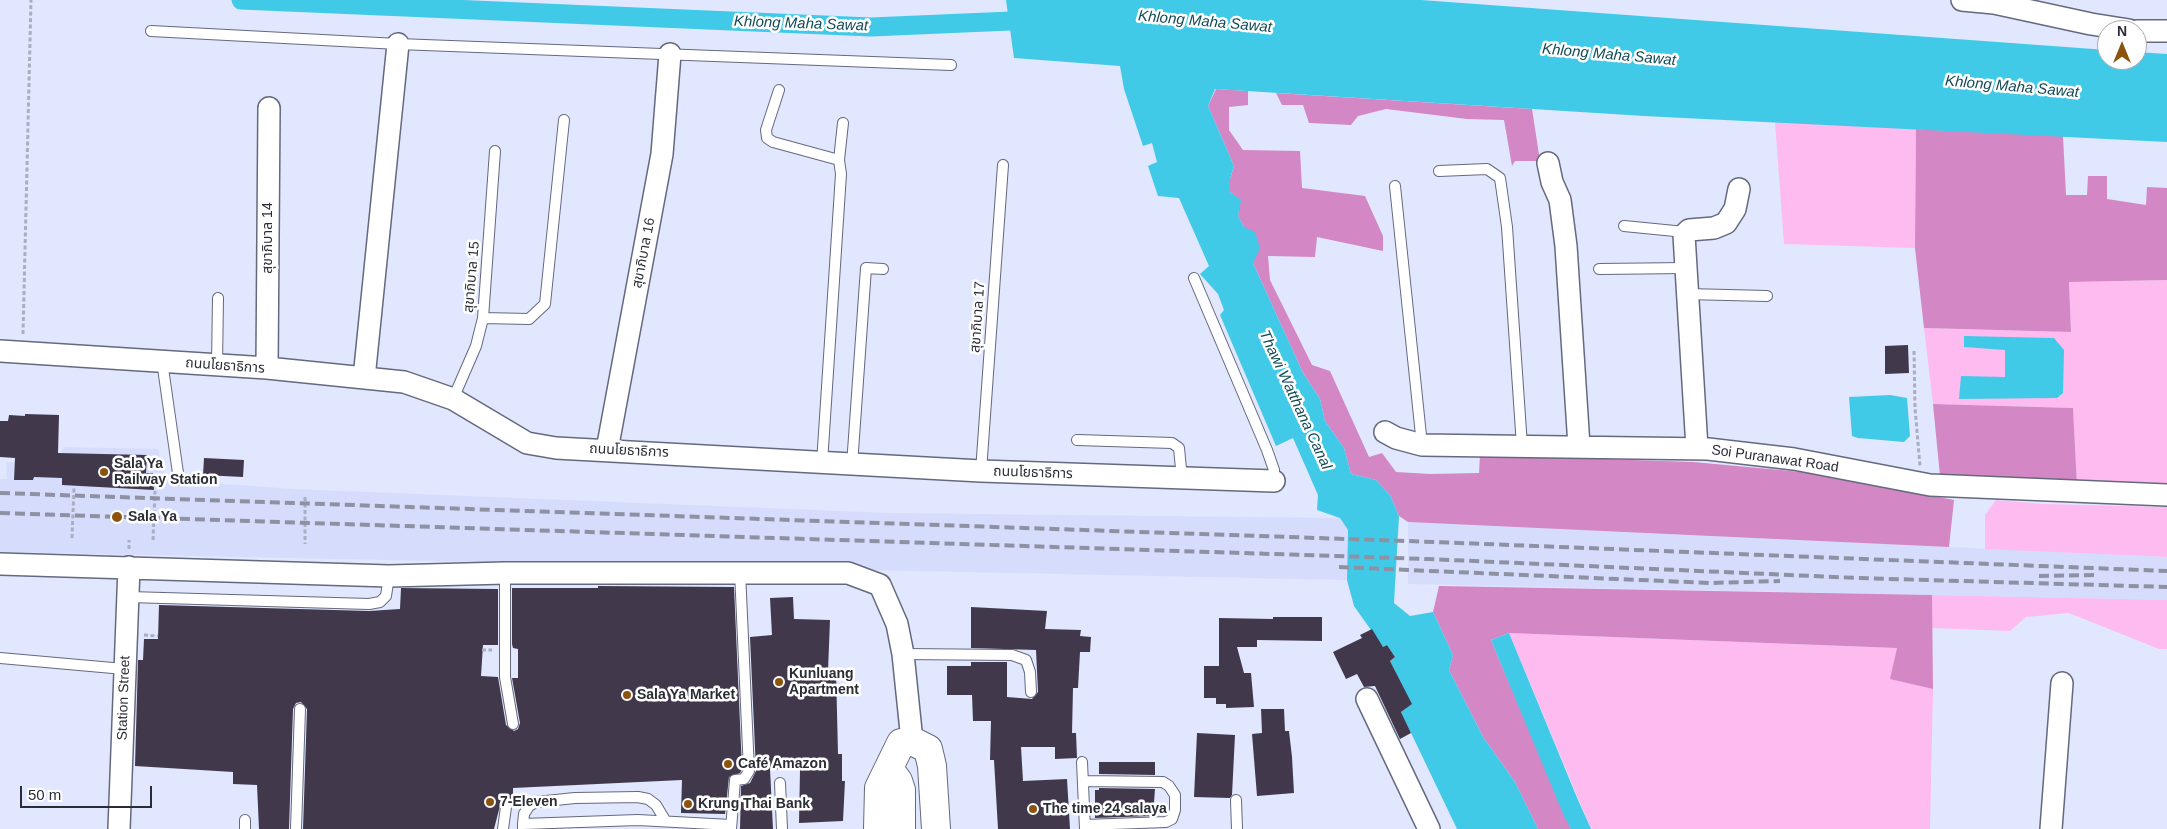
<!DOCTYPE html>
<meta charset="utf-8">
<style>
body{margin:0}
#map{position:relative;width:2167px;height:829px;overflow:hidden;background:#e1e7ff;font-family:Arial,sans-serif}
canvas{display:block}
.north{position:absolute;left:2097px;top:20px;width:50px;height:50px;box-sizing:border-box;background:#fff;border:1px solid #aaabaf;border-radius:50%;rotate:0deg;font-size:14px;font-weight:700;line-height:20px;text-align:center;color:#2b2d36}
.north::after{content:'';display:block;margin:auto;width:18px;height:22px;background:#8c530c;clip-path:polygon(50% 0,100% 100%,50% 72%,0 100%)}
.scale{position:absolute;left:20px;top:786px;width:132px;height:22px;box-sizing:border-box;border:2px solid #2b2d36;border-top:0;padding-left:6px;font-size:15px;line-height:18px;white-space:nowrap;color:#2b2d36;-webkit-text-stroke:4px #fff;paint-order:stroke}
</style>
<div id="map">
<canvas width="2167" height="829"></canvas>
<div class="north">N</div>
<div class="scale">50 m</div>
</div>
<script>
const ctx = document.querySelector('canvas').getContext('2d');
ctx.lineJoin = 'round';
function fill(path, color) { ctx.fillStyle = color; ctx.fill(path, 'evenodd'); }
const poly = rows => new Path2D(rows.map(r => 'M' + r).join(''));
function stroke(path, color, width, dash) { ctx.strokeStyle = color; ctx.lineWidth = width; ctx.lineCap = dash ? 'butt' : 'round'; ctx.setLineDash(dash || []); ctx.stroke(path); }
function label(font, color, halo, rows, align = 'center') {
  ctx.font = font + ' Arial,"Noto Sans Thai",sans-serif'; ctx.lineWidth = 5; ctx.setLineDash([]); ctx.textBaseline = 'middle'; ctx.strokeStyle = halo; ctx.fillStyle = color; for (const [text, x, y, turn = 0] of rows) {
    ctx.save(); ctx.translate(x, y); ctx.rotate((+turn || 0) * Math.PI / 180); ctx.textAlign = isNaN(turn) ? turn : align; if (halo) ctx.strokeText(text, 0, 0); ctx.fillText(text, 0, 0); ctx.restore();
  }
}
const built = poly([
 [64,447,158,449,166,480,294,489,890,513,1340,518,1348,530,1347,580,0,552,0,479,7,479,6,462,34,463,59,456],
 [1408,522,2167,557,2167,600,1408,584]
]);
const green = poly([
 [1775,122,1916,129,1915,248,1784,244],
 [2167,280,2167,488,2077,486,2073,408,1933,404,1924,328,2071,332,2069,282],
 [1996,500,2042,504,2167,507,2167,557,1985,549,1985,515],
 [1932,595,2167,600,2167,649,2159,649,2069,613,2026,617,2010,631,1932,628],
 [1509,633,1897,648,1891,679,1933,689,1930,829,1591,829]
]);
const forest = poly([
 [1216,89,1248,91,1248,105,1229,107,1229,130,1243,150,1300,151,1302,188,1365,196,1383,236,1383,251,1317,237,1315,257,1268,256,1270,280,1312,365,1330,371,1369,457,1382,453,1396,472,1430,474,1479,473,1480,455,1693,462,1813,473,1954,500,1949,547,1408,522,1399,516,1390,495,1376,480,1351,474,1344,448,1325,421,1320,399,1303,373,1253,263,1244,227,1238,216,1240,200,1230,192,1230,179,1234,166,1208,106],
 [1276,93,1532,109,1540,161,1515,161,1512,166,1504,120,1467,119,1386,109,1358,116,1351,125,1309,123,1303,105,1282,105],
 [1916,129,2063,136,2066,195,2087,195,2088,176,2107,176,2107,199,2146,205,2147,187,2167,188,2167,280,2069,282,2071,332,1924,328,1915,248],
 [1933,404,2073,408,2077,486,1940,476],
 [1439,586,1932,595,1933,689,1890,679,1897,648,1509,633,1491,640,1571,829,1538,829,1515,782,1483,737,1449,670,1453,655,1433,612]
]);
const water = poly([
 [1006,0,1421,0,2107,50,2107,60,2137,60,2137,52,2167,54,2167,142,1644,116,1215,89,1208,106,1234,166,1230,179,1230,192,1241,200,1238,216,1244,227,1255,232,1260,248,1253,263,1303,373,1320,399,1325,421,1344,448,1351,474,1376,480,1390,495,1399,516,1394,603,1410,616,1433,612,1453,655,1449,670,1483,737,1515,782,1538,829,1457,829,1401,712,1411,704,1390,661,1395,657,1387,645,1383,647,1354,606,1347,580,1348,530,1340,518,1317,510,1318,495,1293,438,1276,446,1220,315,1224,310,1218,294,1200,274,1209,266,1179,198,1158,196,1148,166,1157,162,1152,143,1143,146,1124,89,1120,66,1014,58],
 [1964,336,2054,338,2064,350,2063,393,2057,398,1959,399,1961,376,2005,377,2005,350,1964,347],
 [1890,395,1907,398,1910,436,1904,442,1858,438,1852,436,1849,397],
 [1509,633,1578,800,1591,829,1571,829,1564,816,1491,640]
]);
const canal = poly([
 [241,0,871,27,1034,20]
]);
const building = poly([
 [1908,345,1909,373,1885,374,1885,346],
 [25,414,59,415,58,453,147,455,146,473,153,473,154,490,62,485,62,478,34,477,33,480,14,480,15,458,0,457,0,421,8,421,9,415,25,416],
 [204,458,244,460,243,477,203,475],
 [598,586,734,587,742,769,740,773,729,777,725,814,681,813,682,780,513,788,513,808,507,800,501,802,494,829,303,829,307,709,301,702,296,703,293,709,289,829,259,829,257,785,233,784,233,772,135,766,138,660,143,660,144,639,158,639,159,605,369,611,400,609,401,588,498,589,498,645,483,645,481,676,498,677,506,725,514,731,518,729,520,723,512,678,518,678,518,649,513,648,512,644,512,588,598,588],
 [793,597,794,619,830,620,828,671,836,671,838,754,842,754,842,781,845,781,843,821,799,823,800,770,770,769,773,829,740,829,741,786,750,783,756,771,750,637,772,635,770,598],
 [971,607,1047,611,1045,629,1081,630,1080,636,1091,637,1090,652,1080,652,1078,688,1073,688,1072,733,1076,733,1077,758,1055,759,1055,747,1021,747,1023,781,1067,779,1070,829,998,829,994,760,990,760,991,721,973,721,972,695,947,695,947,666,971,666,971,662,1007,662,1007,697,1032,699,1038,692,1036,650,971,648],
 [1273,617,1322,617,1322,641,1257,640,1257,647,1237,647,1244,673,1251,673,1254,707,1226,708,1226,704,1216,704,1216,698,1204,698,1204,666,1219,666,1219,618,1273,619],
 [1372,629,1383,647,1387,645,1395,657,1390,661,1412,704,1401,712,1411,733,1400,739,1375,686,1364,687,1357,674,1346,679,1333,652,1362,638,1360,635],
 [1261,709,1284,709,1285,731,1289,731,1292,757,1294,793,1257,796,1252,734,1262,733],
 [1197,733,1235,735,1232,795,1230,798,1194,797],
 [1099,762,1155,762,1155,775,1099,774],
 [1099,788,1155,789,1153,816,1095,818,1095,790,1099,790]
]);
const path = poly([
 [23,334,31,0],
 [1914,351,1915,408,1920,466],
 [305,497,305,544],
 [72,538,74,488],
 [153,540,155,491],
 [129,549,129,540],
 [144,635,158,636],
 [482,650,492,650]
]);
const service = poly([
 [151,31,398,44,951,65],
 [779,90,766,130,767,138,773,142,839,160,841,174,822,463],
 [839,160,843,123],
 [1439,171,1487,169,1500,178,1507,227,1522,446],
 [1395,186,1422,445],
 [1624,226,1685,232],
 [1599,269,1686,268],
 [1194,278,1267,450,1274,470,1274,481],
 [1687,294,1767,296],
 [483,318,529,319,545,304,564,120],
 [162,361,179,480],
 [217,365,218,298],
 [453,399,476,346,483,318,495,151],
 [1077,440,1172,443,1179,448,1182,479],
 [852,465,866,268,883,269],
 [981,471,1003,165],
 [505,573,505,677,513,724],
 [129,597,369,604,380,602,386,596,389,576],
 [903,654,1012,655,1026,660,1030,672,1031,692],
 [0,658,124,669],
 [1082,762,1085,829],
 [1084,781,1163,782,1169,786,1175,795,1175,810,1172,819,1166,822,1085,825],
 [780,783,782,829],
 [1236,800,1237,829],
 [523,824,524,814,529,806,536,802,575,798,638,797,648,799,656,805,665,820],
 [245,829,245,820],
 [296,829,300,709],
 [503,829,506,807],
 [523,829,523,824,638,820,731,825],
 [731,829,735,780,744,779,749,771,740,572]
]);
const minor = poly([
 [1962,0,1994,3,2091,24,2129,30],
 [2137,31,2167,31],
 [1548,163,1552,182,1560,200,1566,246,1579,446],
 [0,351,267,368,404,382,453,399,527,443,556,448,981,471,1274,481],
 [267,368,269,108],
 [364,378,398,44],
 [1385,432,1396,438,1422,445,1708,449,1794,459,1930,485,2167,495],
 [1697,448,1684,235,1689,230,1714,228,1726,223,1735,209,1739,189],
 [607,450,662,154,670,54],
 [0,564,389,576,505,573,848,573,880,585,897,624,903,654,912,741],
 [1367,699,1429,829],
 [119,829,129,567],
 [2051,829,2062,683]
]);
const secondary = poly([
 [890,770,898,781,901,790,901,829],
 [878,829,879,788,901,743,912,741,928,749,932,766,936,829]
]);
const rail = poly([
 [0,493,1435,542,2167,571],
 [0,513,1428,559,1858,578,2167,587],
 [1339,567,1710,583,1780,581],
 [2039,576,2094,575]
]);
const markers = [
 [104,472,5,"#8c530c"],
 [117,517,6,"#8c530c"],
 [779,682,5,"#8c530c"],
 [627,695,5,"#8c530c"],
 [728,764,5,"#8c530c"],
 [490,802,5,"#8c530c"],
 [688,804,5,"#8c530c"],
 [1033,809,5,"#8c530c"]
];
const streetNames = [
 ["สุขาภิบาล 14",268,238,-90],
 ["สุขาภิบาล 16",644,253,-79],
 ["สุขาภิบาล 15",472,277,-85],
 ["สุขาภิบาล 17",978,317,-86],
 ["ถนนโยธาธิการ",225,366,4],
 ["ถนนโยธาธิการ",629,451,3],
 ["Soi Puranawat Road",1775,459,8],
 ["ถนนโยธาธิการ",1033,473,2],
 ["Station Street",124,698,-88]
];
const poiNames = [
 ["Sala Ya",114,464],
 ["Railway Station",114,480],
 ["Sala Ya",128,517],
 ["Kunluang",789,674],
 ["Apartment",789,690],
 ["Sala Ya Market",637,695],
 ["Café Amazon",738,764],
 ["7-Eleven",500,802],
 ["Krung Thai Bank",698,804],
 ["The time 24 salaya",1043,809]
];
const waterNames = [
 ["Khlong Maha Sawat",1205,22,5],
 ["Khlong Maha Sawat",801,24,2],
 ["Khlong Maha Sawat",1609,55,5],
 ["Khlong Maha Sawat",2012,87,5],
 ["Thawi Watthana Canal",1295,400,65]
];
fill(built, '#d6ddfc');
fill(green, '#febbf0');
fill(forest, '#d387c4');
fill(water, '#40cae7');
stroke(canal, '#40cae7', 19);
fill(building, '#41394b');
stroke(service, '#64697d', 12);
stroke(minor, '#64697d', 24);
stroke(secondary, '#64697d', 30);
stroke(path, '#a9aec1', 3, [4, 2.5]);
stroke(service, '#fff', 10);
stroke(minor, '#fff', 21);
stroke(secondary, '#fff', 28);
stroke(rail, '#8d91a2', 4, [10, 5]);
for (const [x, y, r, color] of markers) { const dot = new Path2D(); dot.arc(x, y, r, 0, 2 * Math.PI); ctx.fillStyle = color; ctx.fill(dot); stroke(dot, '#fff', 2); }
label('14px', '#2b2d36', '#fff', streetNames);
label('bold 14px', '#2b2d36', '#fff', poiNames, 'left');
label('italic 15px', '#114b57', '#fff', waterNames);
</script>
